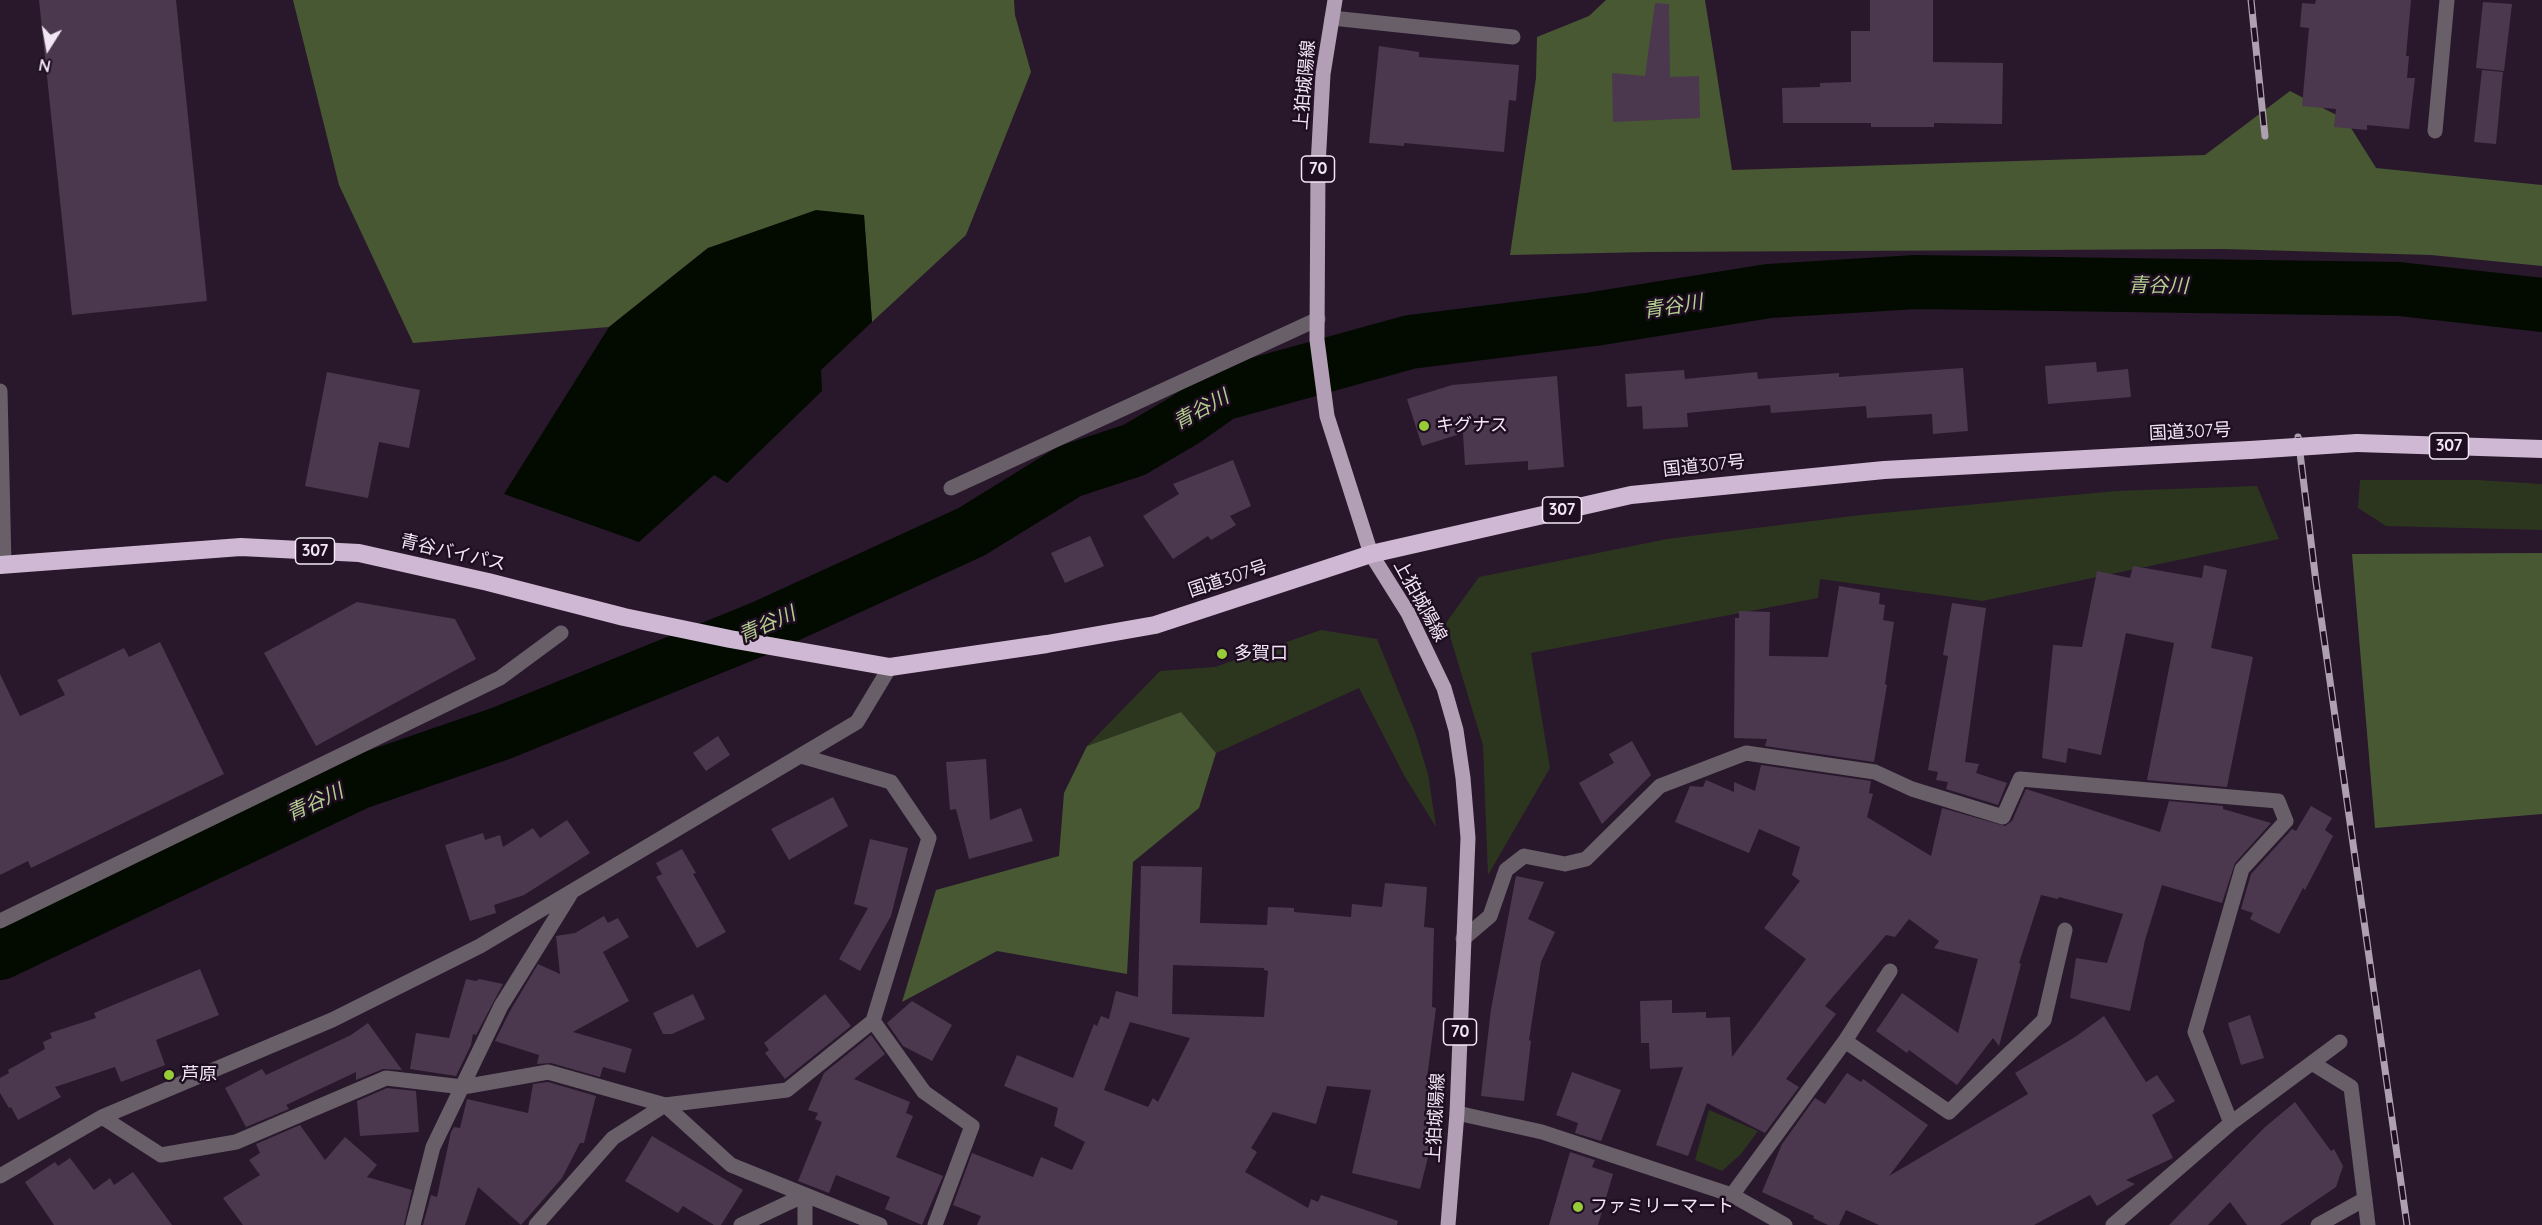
<!DOCTYPE html>
<meta charset="utf-8">
<style>
body{margin:0}
#map{position:relative;width:2542px;height:1225px;overflow:hidden;background:#29182c;font-family:Quicksand,sans-serif}
canvas{display:block}
.north{position:absolute;left:18px;top:18px;width:60px;height:60px;-webkit-text-stroke:4px #1f0e22;paint-order:stroke;rotate:191deg;font-size:16px;font-weight:700;line-height:24px;text-align:center;color:#f2e6f4}
.north::after{content:'';display:block;margin:auto;width:21px;height:27px;background:#f2e6f4;clip-path:polygon(50% 0,100% 100%,50% 72%,0 100%)}
</style>
<div id="map">
<canvas width="2542" height="1225"></canvas>
<div class="north">N</div>
</div>
<script>
const ctx = document.querySelector('canvas').getContext('2d');
ctx.lineJoin = 'round';
function fill(path, color) { ctx.fillStyle = color; ctx.fill(path, 'evenodd'); }
const poly = rows => new Path2D(rows.map(r => 'M' + r).join(''));
function stroke(path, color, width, dash) { ctx.strokeStyle = color; ctx.lineWidth = width; ctx.lineCap = dash ? 'butt' : 'round'; ctx.setLineDash(dash || []); ctx.stroke(path); }
function label(font, color, halo, rows, align = 'center') {
  ctx.font = font + ' Quicksand,"Noto Sans JP",sans-serif'; ctx.lineWidth = 5; ctx.setLineDash([]); ctx.textBaseline = 'middle'; ctx.strokeStyle = halo; ctx.fillStyle = color; for (const [text, x, y, turn = 0] of rows) {
    ctx.save(); ctx.translate(x, y); ctx.rotate((+turn || 0) * Math.PI / 180); ctx.textAlign = isNaN(turn) ? turn : align; if (halo) ctx.strokeText(text, 0, 0); ctx.fillText(text, 0, 0); ctx.restore();
  }
}
const green = poly([
 [2360,480,2478,480,2542,484,2542,530,2386,526,2358,508],
 [2257,486,2279,539,1982,601,1820,579,1818,598,1531,653,1550,768,1488,875,1483,745,1446,623,1479,577,1667,539,1861,515,2116,491],
 [1321,630,1377,639,1415,732,1428,774,1436,827,1405,777,1359,688,1216,753,1181,712,1087,746,1160,671,1215,667],
 [1709,1110,1758,1131,1741,1154,1722,1171,1695,1160]
]);
const forest = poly([
 [293,0,1014,0,1015,15,1031,72,966,235,872,322,864,216,708,248,609,327,413,343,339,185],
 [1606,0,1705,0,1732,170,2205,155,2290,91,2346,120,2376,168,2542,185,2542,266,2431,255,2224,249,1648,252,1510,255,1536,78,1537,37,1589,16],
 [2542,553,2542,814,2375,828,2352,554],
 [1181,712,1216,753,1199,808,1133,862,1127,974,997,951,902,1002,936,890,1059,856,1064,793,1087,746]
]);
const water = poly([
 [816,210,864,215,872,322,821,370,822,391,727,483,714,475,639,542,504,494,609,327,708,248]
]);
const river = poly([
 [0,953,357,783,502,733,761,628,971,532,1070,471,1134,450,1185,420,1222,394,1410,342,1594,319,1769,291,1916,282,2399,289,2542,305]
]);
const building = poly([
 [39,0,176,0,207,301,72,315],
 [1870,0,1933,0,1933,62,2003,63,2002,124,1934,123,1934,127,1871,127,1871,123,1783,123,1782,88,1820,87,1820,83,1851,82,1851,31,1870,31],
 [2316,0,2411,0,2406,56,2409,56,2407,78,2415,78,2409,129,2367,125,2367,130,2334,127,2336,109,2302,106,2309,28,2300,27,2302,3,2315,4],
 [2483,2,2512,4,2504,71,2476,68],
 [1655,3,1669,4,1670,77,1699,76,1700,118,1613,122,1612,73,1645,76],
 [1379,46,1419,52,1419,57,1519,65,1516,101,1509,100,1504,152,1404,143,1404,146,1369,143],
 [2482,70,2503,72,2496,144,2474,142],
 [2096,362,2097,372,2128,369,2131,397,2048,404,2045,366],
 [1963,368,1968,431,1933,434,1932,414,1867,418,1866,406,1771,413,1770,405,1687,413,1688,427,1643,429,1642,406,1627,407,1625,374,1684,370,1685,379,1757,372,1758,379,1839,373,1839,377],
 [327,372,420,390,409,448,379,442,368,498,305,486],
 [1557,376,1564,467,1528,470,1528,461,1465,465,1463,433,1422,446,1407,399,1452,385],
 [1233,460,1251,506,1230,516,1236,525,1211,540,1208,536,1173,559,1143,516,1179,494,1173,484],
 [1090,536,1104,566,1065,583,1051,553],
 [2204,565,2227,570,2211,648,2253,657,2227,787,2147,780,2174,643,2126,633,2101,755,2068,748,2066,763,2042,758,2053,645,2082,647,2097,571,2130,578,2133,566,2202,578],
 [1839,586,1880,593,1879,604,1885,605,1883,620,1894,622,1885,684,1887,685,1874,762,1765,746,1767,739,1734,738,1735,618,1739,618,1739,611,1770,612,1769,656,1828,657],
 [357,602,455,619,476,659,316,746,264,653],
 [1952,603,1986,608,1965,762,1979,764,1976,773,2007,783,1998,805,1946,789,1948,782,1936,780,1938,772,1928,770,1948,656,1943,655],
 [160,642,224,774,31,868,28,861,0,875,0,674,20,716,65,695,57,680,124,648,129,657],
 [718,736,730,755,706,771,693,753],
 [1632,741,1651,775,1602,824,1579,783,1614,763,1609,754],
 [986,759,990,820,1021,808,1033,841,969,859,956,809,950,810,946,762],
 [1761,765,1871,781,1869,793,1873,794,1867,817,1931,856,1942,808,2005,826,2012,821,2026,789,2160,832,2169,801,2223,806,2223,809,2271,823,2235,863,2222,903,2162,885,2145,940,2130,1011,2070,998,2076,958,2107,963,2123,914,2059,897,2058,899,2041,895,2019,963,2021,964,1999,1046,1993,1038,1957,1085,1909,1050,1907,1053,1876,1031,1902,993,1958,1033,1978,959,1934,948,1939,941,1909,919,1895,937,1886,935,1825,1006,1836,1014,1786,1079,1799,1087,1765,1133,1707,1103,1688,1156,1656,1145,1683,1067,1650,1069,1649,1043,1641,1043,1640,1001,1672,1000,1672,1013,1706,1012,1706,1018,1730,1017,1732,1057,1806,959,1764,928,1800,881,1792,875,1800,847,1759,829,1749,853,1675,822,1690,786,1703,787,1706,780,1734,792,1734,782,1755,791],
 [833,797,848,826,789,860,771,829],
 [2311,806,2332,818,2325,830,2333,836,2305,890,2303,888,2279,934,2250,919,2253,913,2241,909,2251,874,2292,829,2296,831],
 [567,820,590,853,524,895,494,905,496,913,470,921,445,845,483,833,485,840,500,835,503,847,533,828,540,838],
 [870,839,908,848,891,916,860,971,839,959,868,908,854,904],
 [682,849,696,873,693,874,726,932,697,948,656,877,662,874,656,863],
 [1141,866,1202,867,1200,923,1267,925,1268,907,1294,908,1294,912,1351,917,1352,904,1382,907,1385,883,1427,887,1424,927,1434,928,1432,1007,1436,1008,1427,1078,1440,1080,1432,1141,1420,1189,1352,1173,1371,1090,1327,1086,1316,1124,1273,1112,1251,1148,1257,1152,1245,1172,1308,1208,1311,1199,1318,1202,1321,1195,1398,1221,1397,1225,977,1225,981,1216,953,1205,972,1153,1033,1177,1041,1157,1072,1170,1085,1142,1054,1126,1058,1108,1004,1086,1017,1055,1073,1078,1094,1024,1097,1026,1101,1016,1109,1019,1116,991,1138,997],
 [1173,965,1264,968,1264,970,1268,971,1264,1017,1172,1014],
 [1130,1022,1190,1038,1158,1102,1153,1098,1148,1107,1104,1090],
 [1516,876,1544,882,1528,919,1555,932,1541,962,1529,1040,1531,1041,1524,1101,1481,1096,1491,1009],
 [604,916,608,923,618,918,629,937,603,952,629,1001,573,1032,632,1049,625,1073,603,1067,600,1077,551,1063,537,1064,539,1055,495,1041,510,1011,538,964,560,974,556,936,575,933],
 [200,969,219,1015,156,1040,165,1065,121,1082,115,1067,55,1087,61,1097,18,1120,11,1107,9,1108,0,1093,0,1078,9,1073,8,1070,45,1049,43,1042,52,1038,50,1033,96,1018,94,1013],
 [466,979,476,981,479,979,503,984,476,1035,473,1034,471,1045,456,1076,410,1069,416,1033,449,1038],
 [693,994,705,1019,672,1034,663,1034,653,1013],
 [825,994,851,1026,785,1079,765,1053,769,1050,764,1043],
 [912,1001,952,1025,932,1061,903,1046,887,1023],
 [2250,1015,2264,1058,2241,1065,2228,1023],
 [2104,1016,2146,1082,2157,1075,2175,1101,2152,1115,2173,1158,2126,1180,2135,1184,2097,1206,2090,1195,2034,1225,1879,1225,1846,1210,1839,1225,1828,1225,1813,1218,1814,1216,1762,1192,1782,1144,1815,1098,1825,1104,1847,1073,1861,1082,1863,1079,1928,1125,1889,1176,2028,1094,2015,1073,2075,1037],
 [368,1023,402,1070,383,1069,356,1080,356,1072,286,1105,289,1109,246,1127,225,1088,262,1069,266,1075,351,1035],
 [871,1035,885,1054,854,1079,910,1102,906,1113,913,1116,896,1157,943,1176,922,1225,885,1209,890,1197,836,1175,829,1193,798,1181,822,1122,815,1119,818,1113,808,1110,824,1073],
 [1572,1072,1621,1090,1601,1141,1575,1133,1578,1123,1556,1115],
 [548,1082,596,1096,584,1143,580,1143,562,1178,521,1225,478,1187,465,1225,423,1225,431,1195,437,1197,451,1132,454,1127,460,1128,467,1099,528,1113,533,1084],
 [387,1088,416,1091,419,1132,360,1136,357,1101],
 [2295,1102,2331,1151,2334,1149,2343,1166,2336,1187,2280,1225,2247,1225,2230,1202,2208,1225,2169,1225,2264,1128],
 [300,1125,325,1160,345,1137,377,1165,367,1177,412,1190,404,1225,243,1225,223,1198,260,1175,249,1160,260,1153,256,1144],
 [652,1136,743,1190,721,1225,714,1225,683,1206,678,1213,625,1181],
 [1570,1152,1595,1160,1592,1167,1613,1174,1598,1225,1549,1225],
 [70,1158,94,1190,110,1178,114,1185,133,1172,172,1225,54,1225,25,1182,55,1162,58,1166]
]);
const minor = poly([
 [1332,18,1513,37],
 [2435,131,2447,0],
 [0,391,4,565],
 [951,488,1318,319],
 [801,756,891,782,929,838,873,1021,924,1092,972,1126,935,1225],
 [0,921,500,678,561,633],
 [1463,939,1490,916,1506,870,1524,856,1565,864,1586,859,1660,786,1746,753,1875,772,1912,789,2003,817,2020,779,2278,801,2286,821,2242,869,2195,1032,2231,1123],
 [1845,1041,1949,1112,2044,1020,2065,930],
 [2312,1063,2351,1087,2368,1225],
 [1457,1113,1542,1132,1732,1195,1785,1225],
 [102,1117,161,1155,236,1142,386,1078,463,1087,548,1072,665,1105,731,1165,880,1225],
 [0,1176,102,1117,332,1020,480,946,857,722,890,667],
 [1732,1195,1845,1041,1890,971],
 [413,1225,433,1147,501,1006,570,895],
 [536,1225,613,1138,665,1105,787,1090,873,1021],
 [741,1225,805,1195,805,1225],
 [2113,1225,2231,1123,2340,1042],
 [2318,1225,2365,1199]
]);
const major = poly([
 [1335,0,1323,74,1318,166,1317,340,1327,416,1371,554,1408,613,1444,688,1456,730,1463,778,1468,838,1457,1113,1448,1225]
]);
const highway = poly([
 [2357,443,2542,449],
 [0,565,241,547,359,553,488,582,624,617,730,639,890,667,1047,644,1155,625,1371,554,1631,495,1884,470,2250,450]
]);
const rail = poly([
 [2251,0,2265,136],
 [2298,437,2316,582,2407,1225]
]);
const highwayBridge = poly([
 [2250,450,2357,443]
]);
const markers = [
 [1424,426,6,"#97cc38"],
 [1222,654,6,"#97cc38"],
 [169,1075,6,"#97cc38"],
 [1578,1207,6,"#97cc38"]
];
const shields = [
 [1318,169,33],
 [2449,446,39],
 [1562,510,39],
 [315,551,39],
 [1460,1032,33]
];
const shieldNames = [
 ["70",1318,169],
 ["307",2449,446],
 ["307",1562,510],
 ["307",315,551],
 ["70",1460,1032]
];
const streetNames = [
 ["上狛城陽線",1305,85,-85],
 ["国道307号",2190,432,-3],
 ["国道307号",1704,466,-6],
 ["青谷バイパス",453,553,13],
 ["国道307号",1228,579,-18],
 ["上狛城陽線",1420,601,61],
 ["上狛城陽線",1436,1118,-87]
];
const poiNames = [
 ["キグナス",1436,426],
 ["多賀口",1234,654],
 ["芦原",181,1075],
 ["ファミリーマート",1590,1207]
];
const waterNames = [
 ["青谷川",2158,286,1],
 ["青谷川",1673,307,-9],
 ["青谷川",1201,410,-29],
 ["青谷川",767,625,-24],
 ["青谷川",315,803,-25]
];
fill(green, '#2c361e');
fill(forest, '#485833');
fill(water, '#030b00');
stroke(river, '#030b00', 54);
fill(building, '#4b384f');
stroke(minor, '#685f69', 15);
stroke(major, '#b29eb5', 15);
stroke(highway, '#cfb8d3', 18);
stroke(rail, '#aea0b0', 7);
stroke(rail, '#1f0e22', 4.5, [14]);
stroke(highwayBridge, '#cfb8d3', 18);
for (const [x, y, r, color] of markers) { const dot = new Path2D(); dot.arc(x, y, r, 0, 2 * Math.PI); ctx.fillStyle = color; ctx.fill(dot); stroke(dot, '#1f0e22', 2); }
for (const [x, y, w] of shields) { const box = new Path2D(); box.roundRect(x - w / 2, y - 13, w, 26, 4.5); ctx.fillStyle = '#1f0e22'; ctx.fill(box); stroke(box, '#f2e6f4', 1.5); }
label('bold 16px', '#f2e6f4', null, shieldNames);
label('18px', '#f2e6f4', '#1f0e22', streetNames);
label('18px', '#f2e6f4', '#1f0e22', poiNames, 'left');
label('italic 20px', '#b3cf90', '#1f0e22', waterNames);
</script>
